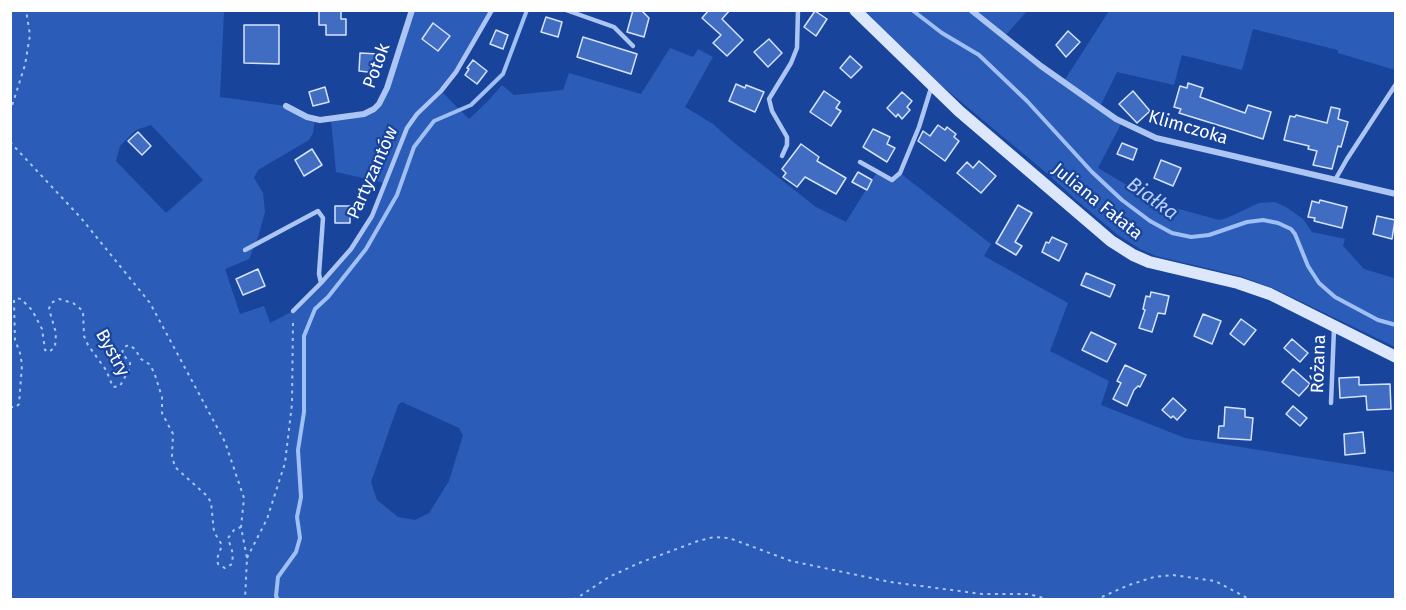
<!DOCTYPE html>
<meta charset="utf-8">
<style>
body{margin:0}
#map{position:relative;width:1406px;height:610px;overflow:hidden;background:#18449b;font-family:"Fira Sans",sans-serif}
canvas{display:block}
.frame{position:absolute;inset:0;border:12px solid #fff;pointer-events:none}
</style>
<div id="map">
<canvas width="1406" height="610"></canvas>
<div class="frame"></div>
</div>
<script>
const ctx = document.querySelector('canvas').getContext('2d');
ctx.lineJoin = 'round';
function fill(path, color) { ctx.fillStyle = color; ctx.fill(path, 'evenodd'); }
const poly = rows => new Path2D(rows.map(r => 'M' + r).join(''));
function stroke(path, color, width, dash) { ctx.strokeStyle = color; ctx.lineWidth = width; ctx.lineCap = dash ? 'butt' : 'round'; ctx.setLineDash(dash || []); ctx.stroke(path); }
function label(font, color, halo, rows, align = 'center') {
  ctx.font = font + ' "Fira Sans",sans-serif'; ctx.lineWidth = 4.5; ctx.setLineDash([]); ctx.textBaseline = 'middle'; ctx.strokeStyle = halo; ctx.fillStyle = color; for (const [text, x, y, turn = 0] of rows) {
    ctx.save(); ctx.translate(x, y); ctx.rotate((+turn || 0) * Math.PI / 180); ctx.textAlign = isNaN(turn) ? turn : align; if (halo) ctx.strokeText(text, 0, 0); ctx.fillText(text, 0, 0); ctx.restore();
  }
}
const green = poly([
 [10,11,224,11,220,97,286,106,315,119,313,133,309,140,258,170,254,178,263,193,265,212,258,237,249,259,225,269,240,314,264,306,270,323,293,311,351,249,372,216,385,183,336,172,331,119,364,114,379,104,412,11,492,11,470,49,441,91,469,119,489,100,502,85,514,95,563,90,569,73,641,94,670,48,693,57,698,49,713,57,685,107,713,124,732,141,816,207,846,222,877,172,892,180,900,173,991,244,984,256,1068,303,1050,351,1109,381,1101,405,1185,438,1395,472,1395,599,11,599],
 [151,125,203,180,166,213,116,161,120,146,136,130],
 [402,402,459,428,463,435,449,481,429,513,415,520,398,517,377,500,371,482,398,405],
 [865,11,1027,11,1004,37,1064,81,1109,11,1395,11,1395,70,1338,53,1338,50,1253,29,1242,70,1182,55,1174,85,1117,72,1100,107,1122,122,1098,168,1137,191,1135,197,1219,220,1227,218,1259,203,1275,202,1286,207,1303,219,1312,232,1345,239,1343,246,1364,269,1394,278,1395,274,1395,347,1273,288,1240,276,1156,256,1140,249,1118,235,1075,199,1049,175,942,86]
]);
const stream = poly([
 [912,10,942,33,979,55,1027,101,1092,172,1122,200,1150,221,1172,233,1191,237,1209,235,1247,222,1263,220,1278,223,1291,229,1295,234,1308,266,1319,283,1335,297,1378,320,1396,325],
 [278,600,276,596,278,577,296,552,300,538,297,517,301,497,298,450,304,412,304,336,315,309,328,297,366,249,397,195,414,147,434,121,471,105,503,74,527,10]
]);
const building = poly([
 [319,10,341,10,341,19,346,19,346,35,326,35,326,25,319,25,319,10],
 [633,10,641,10,649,18,644,37,627,32,633,10],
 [709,10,730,10,722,19,743,40,727,56,713,43,721,35,702,18,709,10],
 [815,11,827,19,816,36,804,27,815,11],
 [546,17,562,22,558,37,541,32,546,17],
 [433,23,450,36,438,51,422,39,433,23],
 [244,25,279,25,279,64,244,63,244,25],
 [496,30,508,35,503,49,490,44,496,30],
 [1068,31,1080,42,1066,57,1056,45,1068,31],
 [583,37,637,54,631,74,577,57,583,37],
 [769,39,782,53,768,67,754,52,769,39],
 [360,53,379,54,377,73,359,71,360,53],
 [850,56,862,67,851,78,840,68,850,56],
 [473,60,487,71,477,84,465,75,469,69,467,68,473,60],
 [1188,83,1203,88,1200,97,1245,113,1248,105,1271,112,1263,139,1179,113,1181,109,1174,107,1180,86,1187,88,1188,83],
 [736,84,745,88,746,85,764,92,755,112,729,101,736,84],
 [325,87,329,102,313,106,309,92,325,87],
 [824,91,840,102,836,108,841,111,831,126,810,112,824,91],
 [1133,91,1150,111,1137,123,1119,104,1133,91],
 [902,92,912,101,907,107,910,110,902,119,898,114,896,117,887,108,902,92],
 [1331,107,1340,109,1338,119,1348,122,1341,147,1338,146,1332,169,1313,165,1317,151,1308,149,1309,146,1284,140,1290,116,1295,117,1296,115,1327,123,1331,107],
 [938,125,945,130,947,127,956,134,954,137,959,141,945,161,918,141,923,131,930,136,938,125],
 [873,129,890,137,887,144,895,148,887,162,863,147,873,129],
 [138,132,151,146,142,155,128,141,138,132],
 [1122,143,1137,149,1133,160,1117,154,1122,143],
 [801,144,819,157,817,161,846,178,836,194,805,177,797,187,783,177,786,173,782,169,801,144],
 [312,149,322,165,304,176,295,160,312,149],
 [1161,160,1181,168,1173,186,1154,178,1161,160],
 [979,161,996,176,981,193,957,173,967,162,973,168,979,161],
 [858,172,872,180,867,190,852,182,858,172],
 [1320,200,1347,207,1342,228,1314,221,1315,218,1308,217,1312,201,1319,203,1320,200],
 [1018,205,1032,213,1015,242,1022,246,1016,255,996,243,1018,205],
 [335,206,350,206,350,223,335,223,335,206],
 [1377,216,1395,220,1392,239,1373,234,1377,216],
 [1052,237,1067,244,1059,261,1042,252,1046,242,1049,243,1052,237],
 [258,269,265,286,243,295,236,279,258,269],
 [1086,273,1115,285,1110,297,1081,285,1086,273],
 [1151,292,1169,296,1165,314,1158,313,1152,332,1139,328,1145,310,1143,309,1146,296,1150,297,1151,292],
 [1203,314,1221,321,1212,344,1194,336,1203,314],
 [1241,319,1256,330,1244,345,1230,334,1241,319],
 [1091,332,1116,344,1107,362,1082,350,1091,332],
 [1292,339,1308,353,1300,362,1284,348,1292,339],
 [1125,365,1146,375,1140,387,1138,386,1134,390,1127,406,1113,399,1121,383,1117,381,1125,365],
 [1293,369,1310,384,1299,396,1282,382,1293,369],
 [1359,377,1359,385,1390,384,1391,409,1367,410,1366,396,1340,398,1339,378,1359,377],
 [1173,398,1186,410,1177,420,1173,416,1171,418,1162,410,1173,398],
 [1293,406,1307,418,1300,426,1286,414,1293,406],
 [1225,407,1245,409,1245,417,1253,418,1251,440,1218,438,1219,426,1224,426,1225,407],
 [1363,432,1365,453,1345,455,1344,434,1363,432]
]);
const path = poly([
 [10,112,25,65,30,35,26,10],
 [10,142,81,218,150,303,225,442,244,498,241,527,247,558,245,600],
 [10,407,16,407,19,404,22,365,20,353,15,340,14,301,16,298,21,299,32,310,42,329,45,350,49,352,55,347,56,333,49,309,51,303,59,299,73,303,83,311,84,336,88,345,106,370,113,387,120,386,130,368,130,363,122,353,124,347,129,345,135,349,141,359,149,364,154,372,162,397,162,413,173,434,172,456,175,467,206,495,211,502,214,532,222,545,217,559,218,564,221,566,225,568,232,564,233,554,228,538,234,530,241,527],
 [247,558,267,519,285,463,292,404,293,320],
 [574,600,609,577,639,563,698,541,714,537,729,538,791,561,890,582,982,594,1029,594,1050,600],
 [1095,600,1129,585,1154,577,1173,575,1215,581,1251,600]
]);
const lane = poly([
 [566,10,614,27,633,46],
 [782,156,787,145,787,137,772,111,769,99,791,63,797,48,798,10],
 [860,162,892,180,900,173,919,127,932,85],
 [1335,180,1347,159,1396,84],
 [245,250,318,211,323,218,319,274,321,283],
 [293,311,321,283,351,249,372,216,407,128,417,114,441,91,456,72,492,10],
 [1331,403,1334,329]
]);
const street = poly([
 [971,10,1041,66,1116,119,1156,138,1396,194],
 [286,106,307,117,320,120,364,114,374,109,379,104,387,88,412,10]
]);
const secondary = poly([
 [855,10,959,111,1111,241,1133,255,1149,262,1238,283,1270,294,1396,357]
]);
const streetNames = [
 ["Potok",377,66,-70],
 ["Klimczoka",1188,128,16],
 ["Partyzantów",373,173,-66],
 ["Juliana Fałata",1097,202,39],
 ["Bystry",112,353,61],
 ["Różana",1319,364,-88]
];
const waterNames = [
 ["Białka",1152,199,36]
];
fill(green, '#2b5db8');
stroke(stream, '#a0bff4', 4);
fill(building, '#406dc1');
stroke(building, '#d5e3fc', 1.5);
stroke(path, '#adc5f2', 2, [3, 4.5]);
stroke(lane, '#adc5f2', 4.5);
stroke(street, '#adc5f2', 6);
stroke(secondary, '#dce7fc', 12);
label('18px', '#fff', '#18449b', streetNames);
label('italic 20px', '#bad0f8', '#18449b', waterNames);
</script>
